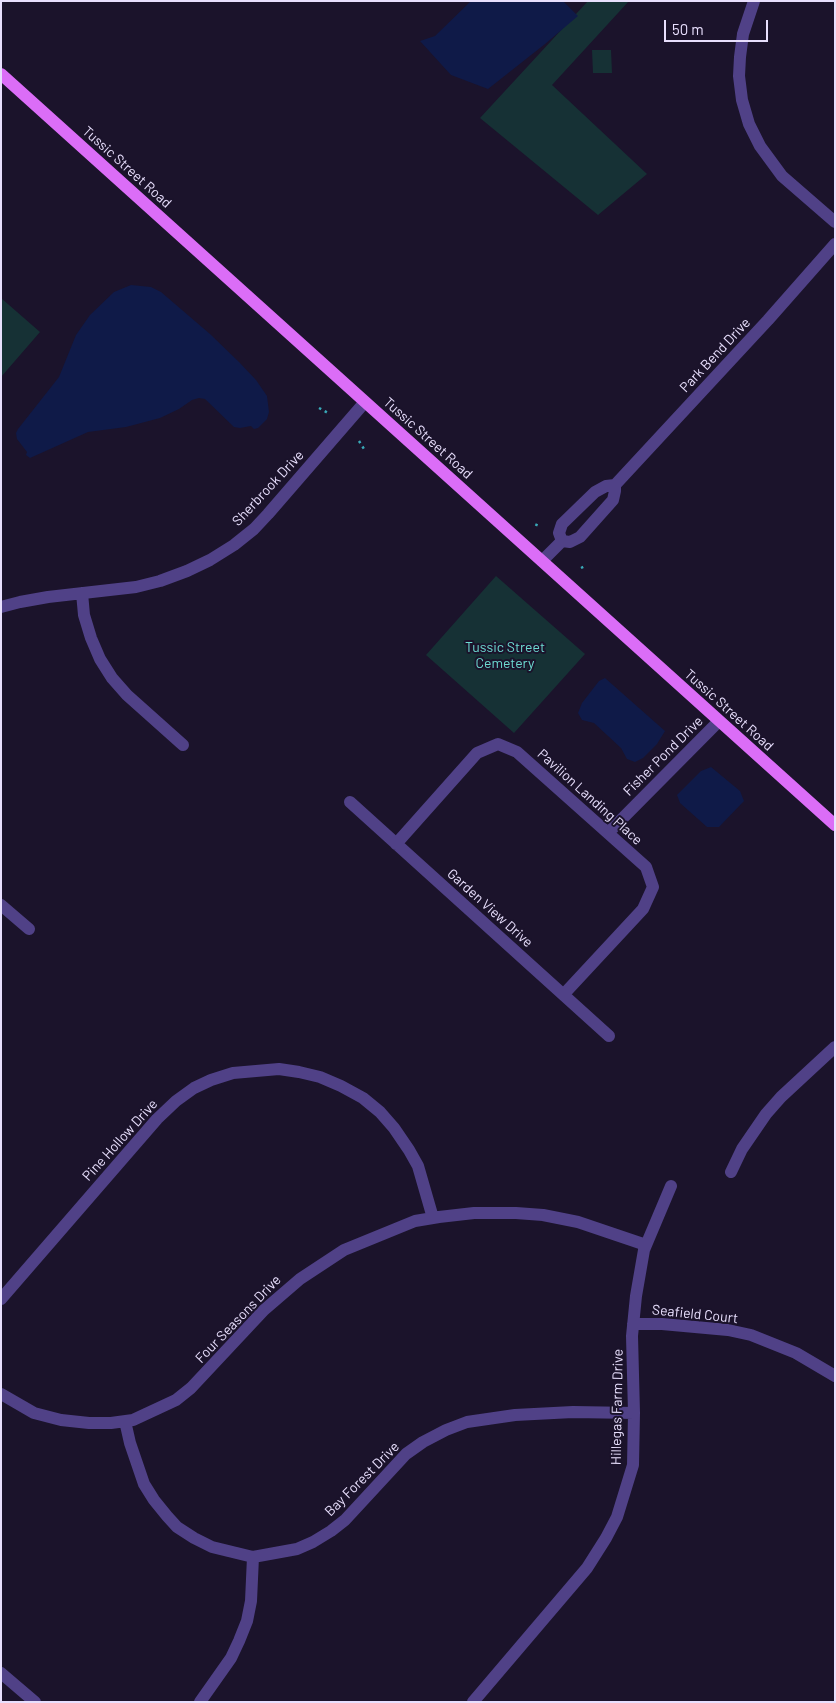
<!DOCTYPE html>
<style>
body{margin:0}
#map{position:relative;width:836px;height:1703px;overflow:hidden;background:#1b132b;font-family:Barlow,sans-serif}
canvas{display:block}
.frame{position:absolute;inset:0;border:2px solid #e8dffd;pointer-events:none}
.scale{position:absolute;left:664px;top:20px;width:104px;height:22px;box-sizing:border-box;border:2px solid #e8dffd;border-top:0;padding-left:6px;font-size:15px;line-height:18px;white-space:nowrap;color:#e8dffd;-webkit-text-stroke:4px #1b132b;paint-order:stroke}
</style>
<div id="map">
<canvas width="836" height="1703"></canvas>
<div class="frame"></div>
<div class="scale">50 m</div>
</div>
<script>
const ctx = document.querySelector('canvas').getContext('2d');
ctx.lineJoin = 'round';
function fill(path, color) { ctx.fillStyle = color; ctx.fill(path, 'evenodd'); }
const poly = rows => new Path2D(rows.map(r => 'M' + r).join(''));
function stroke(path, color, width, dash) { ctx.strokeStyle = color; ctx.lineWidth = width; ctx.lineCap = dash ? 'butt' : 'round'; ctx.setLineDash(dash || []); ctx.stroke(path); }
function label(font, color, halo, rows, align = 'center') {
  ctx.font = font + ' Barlow,sans-serif'; ctx.lineWidth = 4; ctx.setLineDash([]); ctx.textBaseline = 'middle'; ctx.strokeStyle = halo; ctx.fillStyle = color; for (const [text, x, y, turn = 0] of rows) {
    ctx.save(); ctx.translate(x, y); ctx.rotate((+turn || 0) * Math.PI / 180); ctx.textAlign = isNaN(turn) ? turn : align; if (halo) ctx.strokeText(text, 0, 0); ctx.fillText(text, 0, 0); ctx.restore();
  }
}
const green = poly([
 [588,1,629,1,552,85,647,174,598,215,480,118],
 [592,50,611,50,612,73,593,73],
 [1,298,40,332,1,377],
 [496,576,585,654,514,733,426,655]
]);
const water = poly([
 [471,1,563,1,578,16,545,44,488,89,451,75,420,41,435,36],
 [131,285,151,287,161,292,210,334,239,362,256,380,267,396,269,412,267,419,258,428,254,429,251,426,240,428,234,427,205,399,199,398,192,400,179,409,160,418,126,427,88,432,30,458,26,455,27,452,17,439,16,433,18,429,59,377,76,335,90,315,114,292],
 [605,678,665,731,657,744,643,758,635,762,627,759,621,748,594,723,582,720,578,713,582,703,599,681],
 [711,767,740,791,744,801,719,827,707,827,680,803,677,795,701,771]
]);
const path = poly([
 [319,408,328,413],
 [359,441,364,449],
 [536,526,538,521],
 [581,568,585,566]
]);
const minor = poly([
 [754,1,743,34,740,57,739,76,742,100,749,124,760,146,782,176,835,222],
 [562,541,559,533,562,524,595,492,606,486,615,485,768,320,835,244],
 [562,541,570,542,580,537,613,500,615,491,615,485],
 [542,561,562,541],
 [82,593,84,615,91,638,100,659,112,678,127,695,183,745],
 [1,607,20,602,48,597,136,587,160,581,187,571,210,560,234,545,254,529,268,514,365,402],
 [350,802,609,1036],
 [608,833,719,721],
 [396,844,477,753,498,744,517,752,646,867,653,887,643,909,564,994],
 [1,905,29,929],
 [731,1172,742,1149,766,1114,781,1097,835,1047],
 [1,1299,157,1119,176,1101,194,1088,211,1080,233,1073,279,1069,299,1072,320,1077,341,1086,363,1098,380,1112,394,1128,409,1150,418,1166,433,1218],
 [633,1324,662,1324,728,1330,751,1335,796,1353,835,1376],
 [1,1394,34,1413,61,1420,89,1423,111,1423,133,1420,176,1400,191,1388,264,1310,300,1279,344,1250,415,1221,439,1217,474,1213,516,1213,543,1215,578,1222,646,1245],
 [125,1421,130,1443,144,1484,154,1500,167,1516,177,1527,194,1538,212,1547,253,1557,297,1549,313,1542,331,1531,345,1520,406,1454,423,1442,446,1430,467,1422,515,1415,573,1412,634,1413],
 [1,1673,35,1702],
 [200,1702,231,1658,239,1641,247,1621,251,1601,253,1557],
 [473,1702,587,1568,606,1538,617,1517,633,1465,634,1413,632,1336,636,1296,644,1250,671,1186]
]);
const major = poly([
 [1,74,835,825]
]);
const streetNames = [
 ["Tussic Street Road",127,167,42],
 ["Park Bend Drive",715,355,-47],
 ["Tussic Street Road",428,438,42],
 ["Sherbrook Drive",268,488,-47],
 ["Tussic Street Road",729,710,42],
 ["Fisher Pond Drive",663,756,-45],
 ["Pavilion Landing Place",590,797,42],
 ["Garden View Drive",490,908,42],
 ["Pine Hollow Drive",120,1140,-48],
 ["Seafield Court",695,1314,6],
 ["Four Seasons Drive",238,1319,-46],
 ["Hillegas Farm Drive",617,1407,-89],
 ["Bay Forest Drive",362,1479,-45]
];
const parkNames = [
 ["Tussic Street",505,647],
 ["Cemetery",505,663]
];
fill(green, '#163135');
fill(water, '#0f1a48');
stroke(path, '#39a9b8', 2.5, [2.5, 4]);
stroke(minor, '#504187', 12);
stroke(major, '#db6df7', 12);
label('14px', '#e8dffd', '#1b132b', streetNames);
label('14px', '#6ddbd2', '#1b132b', parkNames);
</script>
